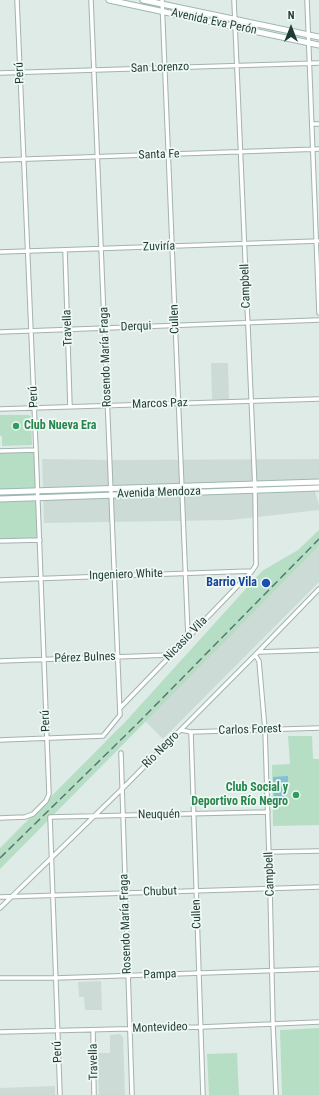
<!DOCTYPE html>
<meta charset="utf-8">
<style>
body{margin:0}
#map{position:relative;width:319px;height:1095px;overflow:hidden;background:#dfebe6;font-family:"Roboto Condensed",sans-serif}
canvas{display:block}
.north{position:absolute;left:271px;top:8px;width:40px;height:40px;-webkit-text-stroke:3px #eff8f4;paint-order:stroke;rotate:0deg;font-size:11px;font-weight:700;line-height:16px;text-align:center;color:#1f3c36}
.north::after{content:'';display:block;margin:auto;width:14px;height:18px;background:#1f3c36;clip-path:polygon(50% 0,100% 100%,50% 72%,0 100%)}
</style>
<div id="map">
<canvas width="319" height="1095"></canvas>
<div class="north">N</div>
</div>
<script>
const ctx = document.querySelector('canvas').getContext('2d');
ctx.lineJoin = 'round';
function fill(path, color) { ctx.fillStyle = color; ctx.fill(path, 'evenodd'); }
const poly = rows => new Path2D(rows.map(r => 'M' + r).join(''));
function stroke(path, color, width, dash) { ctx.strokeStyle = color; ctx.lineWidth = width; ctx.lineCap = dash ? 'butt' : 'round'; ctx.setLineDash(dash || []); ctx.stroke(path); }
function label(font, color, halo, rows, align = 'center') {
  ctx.font = font + ' "Roboto Condensed",sans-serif'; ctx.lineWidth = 3.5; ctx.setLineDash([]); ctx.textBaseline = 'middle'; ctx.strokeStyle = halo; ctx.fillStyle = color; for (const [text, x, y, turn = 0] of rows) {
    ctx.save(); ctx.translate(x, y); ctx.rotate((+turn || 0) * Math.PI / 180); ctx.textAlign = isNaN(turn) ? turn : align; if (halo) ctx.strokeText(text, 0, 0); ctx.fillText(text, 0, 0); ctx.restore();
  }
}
const built = poly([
 [211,363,228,363,229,399,212,399],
 [42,459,115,460,319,459,319,488,314,488,319,505,319,510,231,520,44,523],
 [319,546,319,582,163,739,144,720],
 [101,981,102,1010,85,1010,84,997,79,997,78,982],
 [120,1034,123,1037,125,1095,99,1095,97,1053,110,1053,110,1035],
 [55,1086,55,1095,0,1095,0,1088]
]);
const green = poly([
 [0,415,28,415,31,416,32,445,2,446,2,436,0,436],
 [36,450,40,540,0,541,0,451],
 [319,530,319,546,0,869,0,848,127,720,262,571,298,550],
 [288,736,312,736,313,759,319,759,319,825,273,826,272,765,290,764],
 [319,1028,319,1095,282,1095,280,1030],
 [237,1053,239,1095,209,1095,207,1054]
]);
const water = poly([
 [288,776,288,787,285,787,285,797,274,798,273,777]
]);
const street = poly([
 [162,0,188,637],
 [307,0,319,313],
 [0,73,319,63],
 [312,124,319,124],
 [0,160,319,149],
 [65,250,70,407],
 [0,252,319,241],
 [0,332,319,320],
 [0,409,319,399],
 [0,451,36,450],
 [0,541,40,540],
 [0,580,252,571],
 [258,652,319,650],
 [255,655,259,661,265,730,270,888,273,1024,276,1095],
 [0,661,170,655],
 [120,708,252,571,256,565,255,490,234,0],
 [181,730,191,732,319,728],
 [191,732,203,1095],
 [0,740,103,736,120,715,91,0],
 [121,753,132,1095],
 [0,818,25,817,33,814,46,801,49,794,36,450,17,0],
 [269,852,319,851],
 [0,897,319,887],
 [0,908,123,788,258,652,319,589],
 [0,978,56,978,319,969],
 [93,1030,94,1095],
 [0,1032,201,1027,319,1022],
 [60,1095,50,817,268,812]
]);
const secondary = poly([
 [109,0,319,45],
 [143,0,319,37],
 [0,492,319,482],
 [0,499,319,488]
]);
const rail = poly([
 [0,858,137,724,319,539]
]);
const markers = [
 [16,426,4,"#2e9e5b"],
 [266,583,5,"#1a4fb4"],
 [296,795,4,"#2e9e5b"]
];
const streetNames = [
 ["Avenida Eva Perón",214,22,12],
 ["San Lorenzo",160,68,-2],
 ["Perú",20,73,-92],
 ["Santa Fe",159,155,-2],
 ["Zuviría",159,247,-2],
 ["Campbell",246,286,-92],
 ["Cullen",175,319,-92],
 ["Derqui",136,327,-2],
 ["Travella",68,328,-92],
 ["Rosendo María Fraga",106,357,-92],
 ["Perú",34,397,-92],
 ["Marcos Paz",160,404,-2],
 ["Avenida Mendoza",159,493,-2],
 ["Ingeniero White",126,575,-2],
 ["Nicasio Vila",186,639,-46],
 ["Pérez Bulnes",85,658,-2],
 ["Perú",46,721,-92],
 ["Carlos Forest",250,730,-2],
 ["Río Negro",161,750,-45],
 ["Neuquén",159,815,-1],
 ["Campbell",270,874,-92],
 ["Chubut",160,892,-2],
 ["Cullen",197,914,-92],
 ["Rosendo María Fraga",126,924,-92],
 ["Pampa",160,975,-2],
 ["Montevideo",160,1028,-2],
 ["Perú",58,1052,-92],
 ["Travella",94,1062,-91]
];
const leisureNames = [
 ["Club Nueva Era",24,426],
 ["Club Social y",288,788,"right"],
 ["Deportivo Río Negro",288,802,"right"]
];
const transitNames = [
 ["Barrio Vila",257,583]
];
fill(built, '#cddbd6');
fill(green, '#b6dec4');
fill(water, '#82c1d5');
stroke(street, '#a2b3ae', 5.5);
stroke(secondary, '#9db8b0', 7);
stroke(street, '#fff', 3.5);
stroke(secondary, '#fff', 5);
stroke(rail, '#597872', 1.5, [8, 4]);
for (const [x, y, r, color] of markers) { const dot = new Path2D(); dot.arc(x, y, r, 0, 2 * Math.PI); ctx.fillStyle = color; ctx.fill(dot); stroke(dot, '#eff8f4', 1.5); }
label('12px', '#1f3c36', '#eff8f4', streetNames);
label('bold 12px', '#27864d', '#eff8f4', leisureNames, 'left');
label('bold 12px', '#164399', '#eff8f4', transitNames, 'right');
</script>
